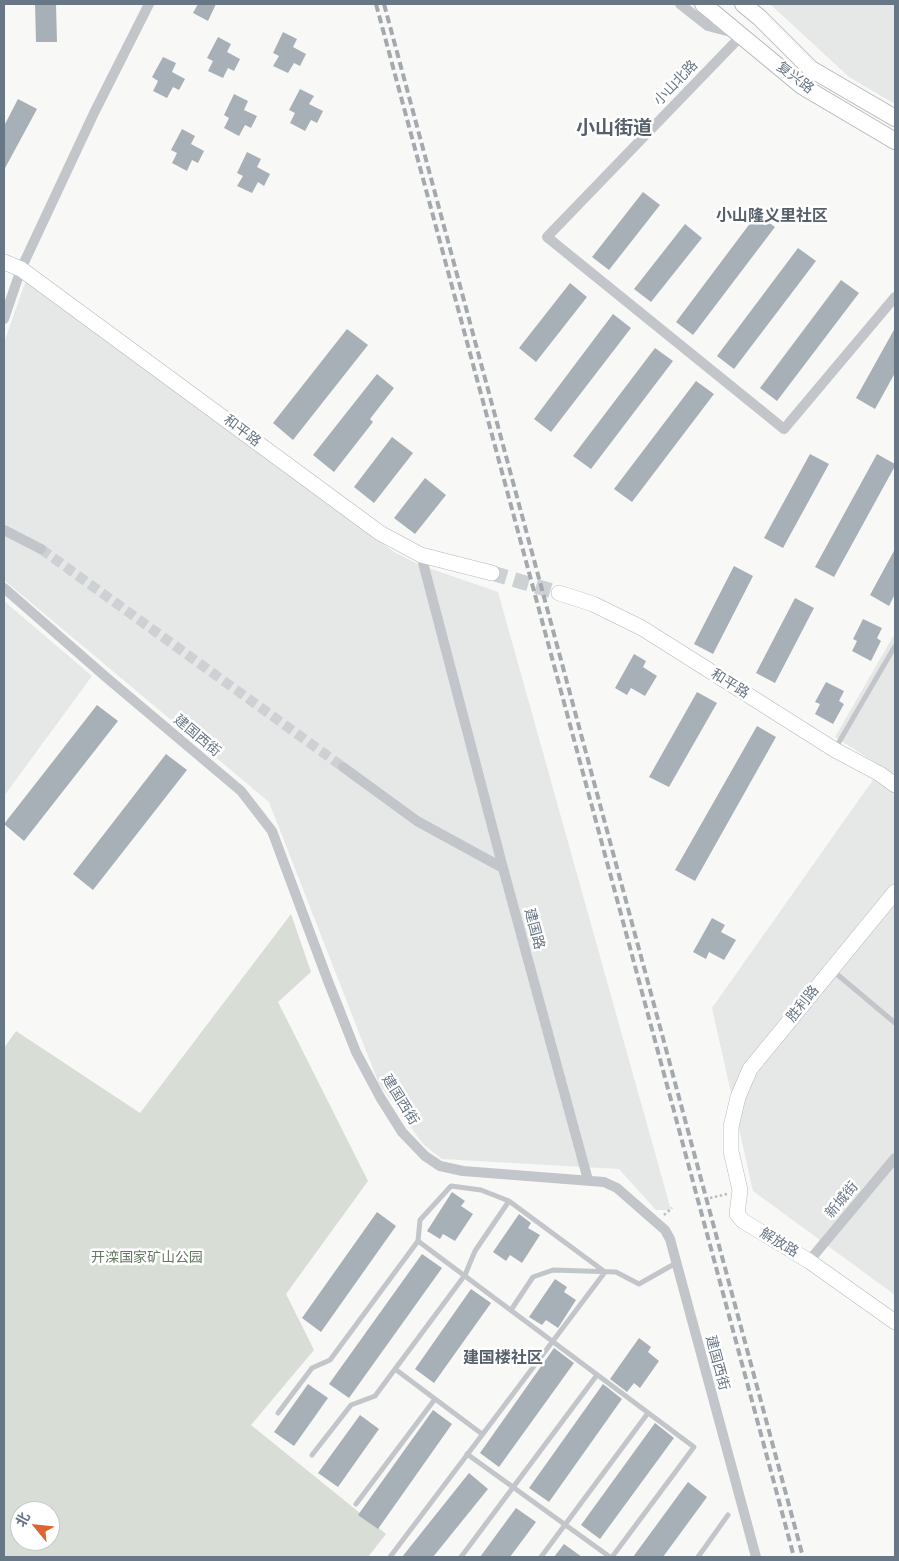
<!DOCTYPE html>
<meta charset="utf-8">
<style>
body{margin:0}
#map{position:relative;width:899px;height:1561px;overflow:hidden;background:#f8f8f6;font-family:"Open Sans","Noto Sans SC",sans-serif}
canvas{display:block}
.frame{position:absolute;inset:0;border:5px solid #687786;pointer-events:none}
.north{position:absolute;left:10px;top:1501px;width:50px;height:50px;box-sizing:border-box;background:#fff;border:1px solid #c3c9cf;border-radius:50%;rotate:298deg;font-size:14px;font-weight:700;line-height:20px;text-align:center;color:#687786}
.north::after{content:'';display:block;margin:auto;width:18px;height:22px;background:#dd6531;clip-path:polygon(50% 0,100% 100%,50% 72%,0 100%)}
</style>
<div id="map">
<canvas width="899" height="1561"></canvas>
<div class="frame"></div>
<div class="north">北</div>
</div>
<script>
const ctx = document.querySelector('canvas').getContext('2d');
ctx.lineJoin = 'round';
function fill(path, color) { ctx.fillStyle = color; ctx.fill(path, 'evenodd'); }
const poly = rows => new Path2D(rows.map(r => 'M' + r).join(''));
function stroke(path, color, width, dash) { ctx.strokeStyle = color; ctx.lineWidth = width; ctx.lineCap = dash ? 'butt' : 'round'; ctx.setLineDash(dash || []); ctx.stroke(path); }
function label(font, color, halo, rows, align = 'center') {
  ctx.font = font + ' "Open Sans","Noto Sans SC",sans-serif'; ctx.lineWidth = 5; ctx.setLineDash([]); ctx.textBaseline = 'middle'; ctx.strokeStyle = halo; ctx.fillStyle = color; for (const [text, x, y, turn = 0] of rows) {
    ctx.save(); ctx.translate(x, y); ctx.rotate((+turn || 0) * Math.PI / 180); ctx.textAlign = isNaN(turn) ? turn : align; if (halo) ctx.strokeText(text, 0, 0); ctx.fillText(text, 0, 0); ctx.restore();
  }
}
const built = poly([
 [770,4,895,4,895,104,849,77],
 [26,280,394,552,420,565,498,592,671,1210,656,1210,619,1169,442,1159,423,1144,379,1084,269,802,4,580,4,343],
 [4,601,92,676,4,796],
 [895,633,895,1295,753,1191,712,1008,882,767,835,737]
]);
const green = poly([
 [291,914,311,972,278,1002,368,1181,286,1294,314,1350,251,1425,386,1534,368,1557,4,1557,4,1048,16,1031,140,1113],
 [20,1511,50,1511,50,1541,20,1541]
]);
const building = poly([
 [35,4,56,4,57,42,36,42],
 [198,4,216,4,208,21,193,13],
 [283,32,297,39,293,47,306,54,300,66,294,63,288,73,273,66,279,56,273,53],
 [218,37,231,44,227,52,240,59,234,71,228,68,223,78,208,71,213,61,207,58],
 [163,57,176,63,172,72,185,79,179,90,173,87,167,98,153,91,158,81,152,77],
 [300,89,314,96,309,104,323,111,317,123,311,120,305,131,290,123,295,113,289,110],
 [234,94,248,101,244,110,257,116,251,128,245,125,239,136,224,128,229,118,224,115],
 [18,99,37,109,4,170,4,126],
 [182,129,195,136,191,144,204,151,198,163,192,160,187,171,172,163,177,153,171,150],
 [247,152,261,159,257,167,270,174,264,186,258,182,252,193,237,186,243,176,237,173],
 [643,192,660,205,609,270,592,257],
 [757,214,775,227,693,335,676,322],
 [685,224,702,238,651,302,634,289],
 [798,248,816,261,734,369,717,356],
 [841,280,859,293,777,401,760,388],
 [570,283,587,297,536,362,519,348],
 [613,314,631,328,551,432,534,419],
 [895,328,895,373,875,409,856,398],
 [347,329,368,345,293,440,273,423],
 [655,348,673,361,591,469,573,456],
 [377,374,394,388,370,419,373,422,334,472,313,455],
 [696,381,714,394,632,502,614,489],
 [392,437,413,453,374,503,354,487],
 [810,454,829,464,783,548,764,538],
 [877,454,895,464,895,466,834,577,815,567],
 [425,478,446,495,415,534,394,518],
 [895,549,895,594,889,606,870,595],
 [734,566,753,576,713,654,694,644],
 [795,598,814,608,775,683,756,673],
 [863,619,882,628,877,638,881,641,871,661,852,651,857,641,853,639],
 [634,654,646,661,643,667,657,676,645,696,631,688,627,695,615,688],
 [826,682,844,691,839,701,844,704,833,724,815,714,820,704,815,702],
 [697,692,717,703,669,787,649,777],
 [97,705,118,721,24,841,4,824],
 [757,726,776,737,695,881,675,870],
 [166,754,187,770,93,890,73,874],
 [712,918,725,925,721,932,736,940,724,960,709,952,706,959,693,952],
 [452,1192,465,1201,461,1206,473,1214,455,1241,443,1234,440,1239,427,1231],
 [377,1212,396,1226,321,1332,302,1318],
 [519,1214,531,1223,528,1228,540,1235,522,1263,510,1255,506,1261,493,1252],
 [422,1254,442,1268,349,1398,329,1384],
 [555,1279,567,1287,564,1292,576,1300,558,1328,546,1320,542,1325,529,1317],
 [471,1289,491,1303,434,1383,415,1369],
 [639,1338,651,1347,648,1352,659,1361,640,1388,634,1383,627,1392,610,1379],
 [554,1348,574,1363,499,1467,480,1453],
 [308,1384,328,1398,294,1446,274,1432],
 [603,1384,622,1399,549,1502,529,1488],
 [433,1410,452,1424,378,1529,358,1515],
 [360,1415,379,1429,338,1487,318,1473],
 [655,1423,674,1438,600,1539,581,1525],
 [469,1473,488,1489,433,1557,402,1557],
 [688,1482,707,1497,663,1557,633,1557],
 [516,1508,536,1522,510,1557,480,1557],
 [564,1544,582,1557,554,1557]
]);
const streetTunnel = poly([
 [41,549,343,767]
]);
const secondaryTunnel = poly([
 [492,573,559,593]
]);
const path = poly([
 [710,1198,727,1194],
 [664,1215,672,1208]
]);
const lane = poly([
 [835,749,895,646],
 [832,970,895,1023],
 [418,1241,694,1447,612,1557],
 [511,1310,533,1277,553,1270,616,1272,639,1284,676,1263],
 [395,1369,482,1434],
 [278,1413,312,1368,330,1360,418,1241,420,1220,451,1186,481,1190,509,1201,605,1272,390,1557],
 [467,1454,610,1557],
 [312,1455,351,1405,375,1396,465,1275,475,1251,509,1201],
 [356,1504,435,1399],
 [461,1557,597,1375],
 [541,1557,648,1413],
 [698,1557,728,1515]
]);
const street = poly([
 [680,4,708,26,742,35,547,237,784,429,895,297],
 [4,319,21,269,94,113,149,4],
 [4,530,41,549],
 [421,555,503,868,588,1180],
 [4,588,107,678,241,791,272,831,328,981,356,1052,380,1097,402,1132,425,1156,440,1166,463,1171,604,1182,617,1188,665,1230,670,1239,756,1557],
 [343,767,417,821,503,868],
 [809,1261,895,1158]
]);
const secondary = poly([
 [4,262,21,269,380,533,421,555,492,573],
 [559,593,593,604,642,628,835,750,880,774,895,785],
 [895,892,750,1069,738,1097,731,1127,731,1151,740,1190,737,1214,743,1221,809,1261,895,1322]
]);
const primary = poly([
 [703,4,802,86,895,141],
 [743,4,760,18,811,69,895,118]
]);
const rail = poly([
 [376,4,794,1557],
 [384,4,803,1557]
]);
const streetNames = [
 ["复兴路",795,78,37],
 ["小山北路",676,83,-46],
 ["和平路",242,431,37],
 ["和平路",730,684,32],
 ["建国西街",197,736,40],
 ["建国路",534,929,75],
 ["胜利路",803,1004,-51],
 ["建国西街",400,1100,58],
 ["新城街",842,1200,-50],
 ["解放路",779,1243,31],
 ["建国西街",717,1363,75]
];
const parkNames = [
 ["开滦国家矿山公园",147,1258]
];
const quarterNames = [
 ["小山隆义里社区",772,216],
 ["建国楼社区",503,1358]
];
const districtNames = [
 ["小山街道",614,129]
];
fill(built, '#e6e7e7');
fill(green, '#d8ddd5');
fill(building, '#a8b0b7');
stroke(streetTunnel, '#cdd1d4', 10, [10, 5]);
stroke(secondaryTunnel, '#cdd1d4', 15, [15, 8]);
stroke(secondary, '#b4b9be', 16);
stroke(primary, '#b5b9bd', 18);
stroke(path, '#bcbec1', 2.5, [2.5, 2.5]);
stroke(lane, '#c2c5c9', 5);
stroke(street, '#c2c5c9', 10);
stroke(secondary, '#fff', 15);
stroke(primary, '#fff', 16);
stroke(rail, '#a3a9af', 4, [8, 4]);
label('14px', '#687786', '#fff', streetNames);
label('14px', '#667863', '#fff', parkNames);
label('bold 16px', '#56606b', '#fff', quarterNames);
label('bold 19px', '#56606b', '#fff', districtNames);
</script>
